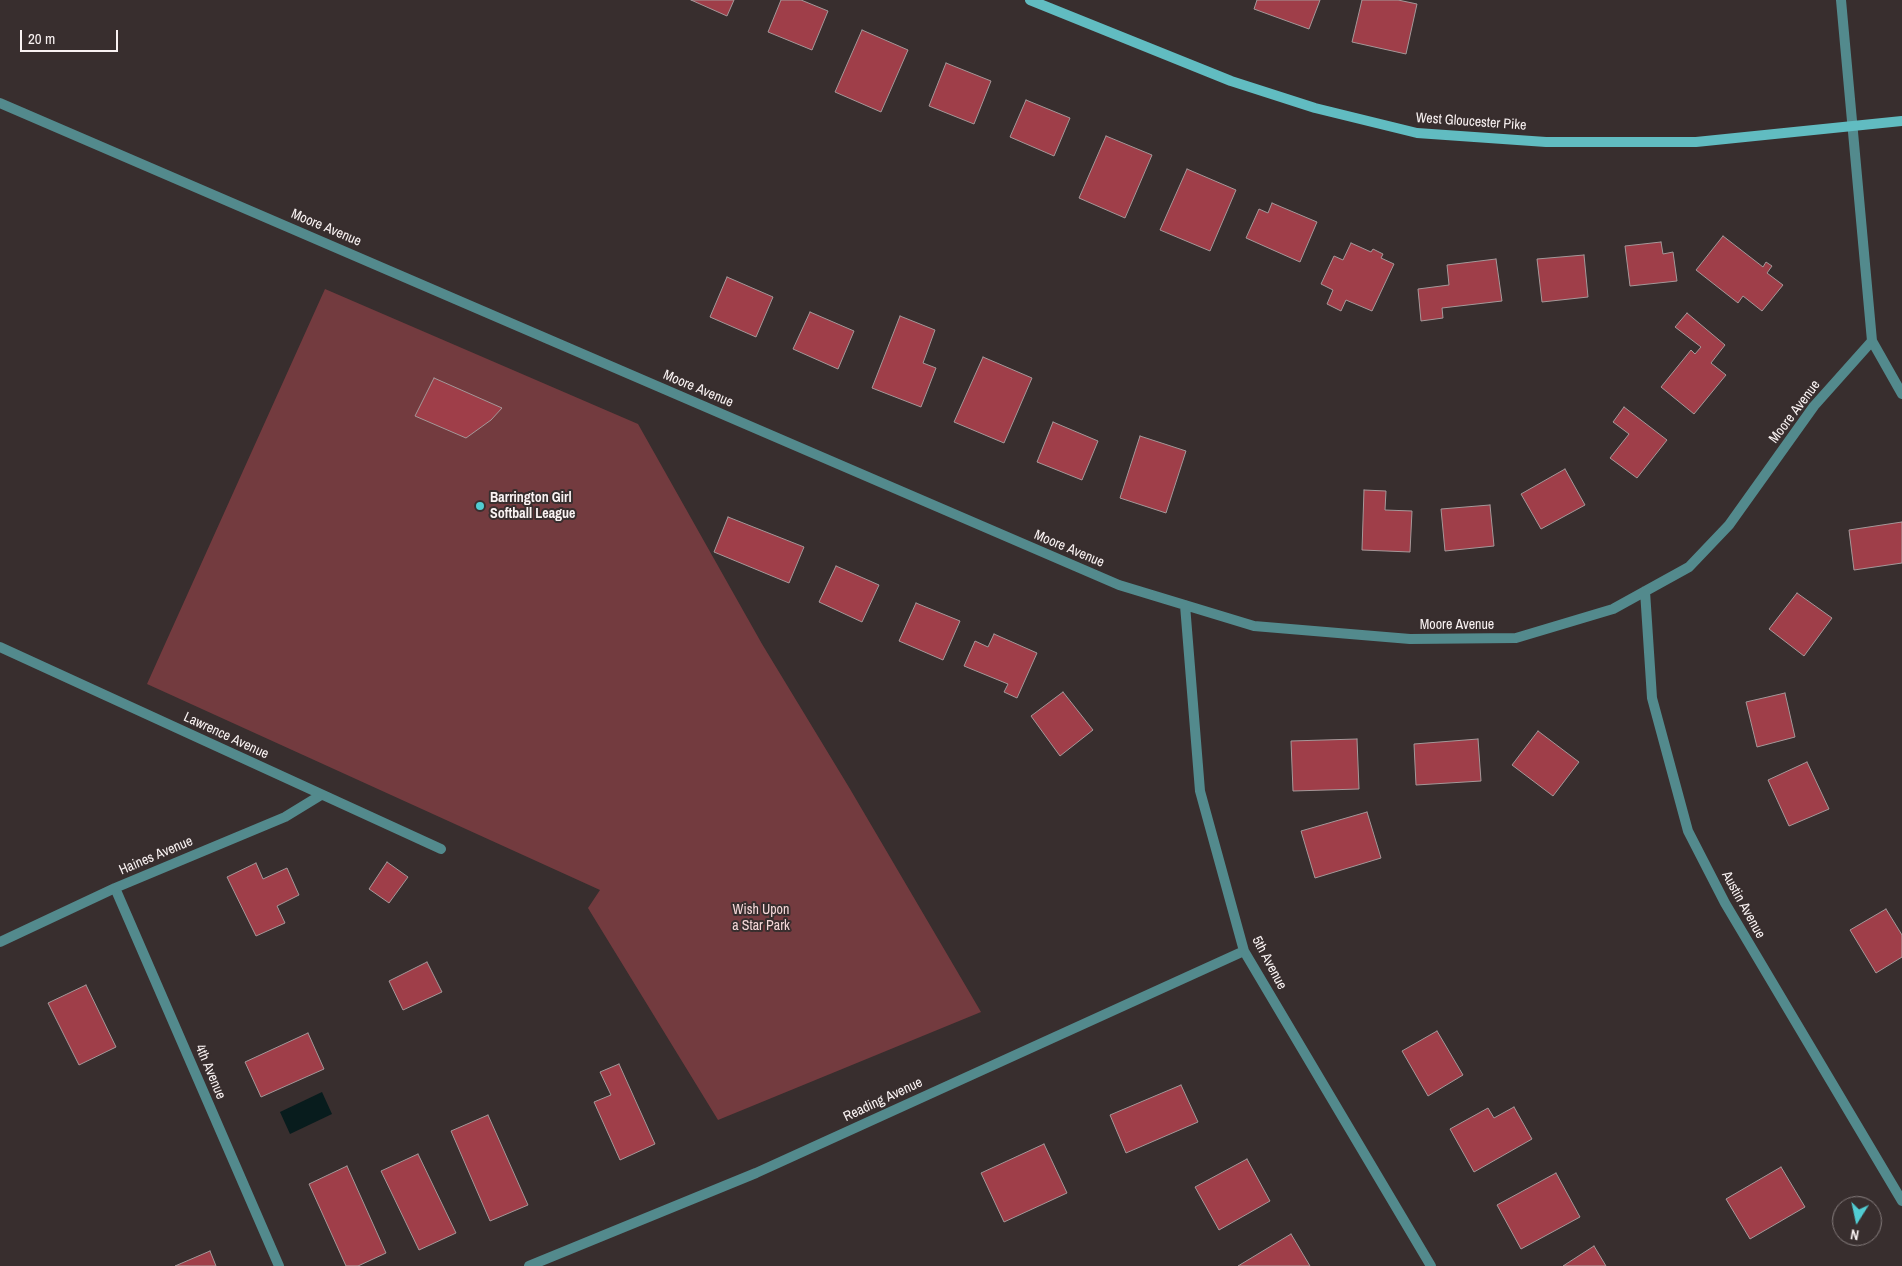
<!DOCTYPE html>
<style>
body{margin:0}
#map{position:relative;width:1902px;height:1266px;overflow:hidden;background:#382e2e;font-family:"Archivo Narrow",sans-serif}
canvas{display:block}
.north{position:absolute;left:1832px;top:1196px;width:50px;height:50px;box-sizing:border-box;background:#382e2e;border:1px solid #857c7c;border-radius:50%;rotate:190deg;font-size:14px;font-weight:700;line-height:20px;text-align:center;color:#f9f2f2}
.north::after{content:'';display:block;margin:auto;width:18px;height:22px;background:#51ccd2;clip-path:polygon(50% 0,100% 100%,50% 72%,0 100%)}
.scale{position:absolute;left:20px;top:30px;width:98px;height:22px;box-sizing:border-box;border:2px solid #f9f2f2;border-top:0;padding-left:6px;font-size:15px;line-height:18px;white-space:nowrap;color:#f9f2f2;-webkit-text-stroke:4px #382e2e;paint-order:stroke}
</style>
<div id="map">
<canvas width="1902" height="1266"></canvas>
<div class="north">N</div>
<div class="scale">20 m</div>
</div>
<script>
const ctx = document.querySelector('canvas').getContext('2d');
ctx.lineJoin = 'round';
function fill(path, color) { ctx.fillStyle = color; ctx.fill(path, 'evenodd'); }
const poly = rows => new Path2D(rows.map(r => 'M' + r).join(''));
function stroke(path, color, width, dash) { ctx.strokeStyle = color; ctx.lineWidth = width; ctx.lineCap = dash ? 'butt' : 'round'; ctx.setLineDash(dash || []); ctx.stroke(path); }
function label(font, color, halo, rows, align = 'center') {
  ctx.font = font + ' "Archivo Narrow",sans-serif'; ctx.lineWidth = 4; ctx.setLineDash([]); ctx.textBaseline = 'middle'; ctx.strokeStyle = halo; ctx.fillStyle = color; for (const [text, x, y, turn = 0] of rows) {
    ctx.save(); ctx.translate(x, y); ctx.rotate((+turn || 0) * Math.PI / 180); ctx.textAlign = isNaN(turn) ? turn : align; if (halo) ctx.strokeText(text, 0, 0); ctx.fillText(text, 0, 0); ctx.restore();
  }
}
const green = poly([
 [325,289,638,424,762,644,850,789,981,1012,718,1120,588,908,600,890,147,684]
]);
const water = poly([
 [322,1092,332,1114,290,1134,280,1112]
]);
const building = poly([
 [691,0,734,0,727,16,691,0],
 [781,0,801,0,828,11,812,50,768,32,781,0],
 [1257,0,1320,0,1309,29,1254,9,1257,0],
 [1362,0,1398,0,1417,4,1406,54,1352,42,1362,0],
 [862,30,908,50,881,112,835,92,862,30],
 [946,63,991,81,974,124,929,106,946,63],
 [1026,100,1070,118,1054,156,1010,137,1026,100],
 [1106,136,1152,155,1125,218,1079,198,1106,136],
 [1187,169,1236,190,1210,251,1160,230,1187,169],
 [1272,203,1317,222,1300,262,1246,238,1259,209,1268,213,1272,203],
 [1723,236,1763,267,1766,262,1772,266,1767,273,1783,285,1762,311,1743,296,1738,303,1696,270,1723,236],
 [1661,242,1663,254,1673,252,1677,281,1630,286,1625,246,1661,242],
 [1351,243,1371,252,1373,249,1383,254,1381,258,1394,264,1372,311,1346,300,1341,311,1327,304,1333,290,1321,284,1334,256,1343,260,1351,243],
 [1584,255,1588,297,1542,302,1537,259,1584,255],
 [1496,259,1502,301,1442,308,1443,318,1421,321,1418,289,1449,285,1447,265,1496,259],
 [727,277,773,297,756,337,710,317,727,277],
 [810,312,854,331,838,369,793,349,810,312],
 [1687,313,1725,345,1711,363,1726,375,1694,414,1661,387,1691,350,1695,354,1701,347,1675,327,1687,313],
 [900,316,935,330,923,363,936,368,921,407,872,388,900,316],
 [983,357,1032,378,1004,443,954,422,983,357],
 [434,378,502,408,491,420,466,438,415,416,434,378],
 [1624,407,1667,440,1637,478,1610,458,1629,434,1613,422,1624,407],
 [1053,422,1098,441,1082,480,1037,462,1053,422],
 [1140,436,1186,451,1166,513,1120,498,1140,436],
 [1565,469,1585,505,1541,529,1521,494,1565,469],
 [1364,490,1386,491,1385,510,1412,511,1410,552,1362,550,1364,490],
 [1490,505,1494,546,1445,551,1441,509,1490,505],
 [728,517,804,547,789,583,714,552,728,517],
 [1902,522,1902,563,1854,570,1849,530,1902,522],
 [836,566,879,585,862,622,819,602,836,566],
 [1797,593,1832,618,1804,656,1769,629,1797,593],
 [916,603,960,621,943,660,899,641,916,603],
 [994,634,1037,653,1017,698,1004,692,1008,684,964,666,975,641,988,647,994,634],
 [1063,692,1093,730,1060,756,1031,716,1063,692],
 [1785,693,1795,737,1757,747,1746,702,1785,693],
 [1538,731,1579,762,1553,796,1512,765,1538,731],
 [1357,739,1359,789,1293,791,1291,741,1357,739],
 [1478,739,1481,781,1416,785,1414,744,1478,739],
 [1807,762,1829,809,1789,826,1768,780,1807,762],
 [1367,812,1381,858,1315,878,1301,831,1367,812],
 [387,862,408,877,389,903,369,889,387,862],
 [256,863,263,879,287,868,299,895,277,906,285,923,256,936,227,877,256,863],
 [1886,909,1902,935,1902,957,1876,973,1850,930,1886,909],
 [427,962,442,992,403,1010,389,981,427,962],
 [86,985,116,1047,79,1065,48,1003,86,985],
 [1437,1031,1463,1075,1428,1096,1402,1051,1437,1031],
 [308,1033,324,1069,261,1097,245,1062,308,1033],
 [619,1064,655,1144,620,1160,594,1102,611,1095,600,1072,619,1064],
 [1181,1085,1198,1122,1126,1153,1110,1115,1181,1085],
 [1514,1107,1532,1139,1474,1172,1450,1129,1488,1108,1494,1118,1514,1107],
 [488,1115,528,1205,490,1221,451,1131,488,1115],
 [1044,1144,1067,1193,1004,1222,981,1173,1044,1144],
 [418,1154,456,1233,419,1250,381,1171,418,1154],
 [1247,1159,1270,1201,1219,1230,1195,1187,1247,1159],
 [347,1166,386,1253,358,1266,346,1266,309,1184,347,1166],
 [1781,1167,1805,1207,1750,1239,1726,1199,1781,1167],
 [1556,1173,1580,1217,1521,1249,1497,1205,1556,1173],
 [1291,1234,1310,1266,1238,1266,1291,1234],
 [1594,1246,1606,1266,1563,1266,1594,1246],
 [210,1251,216,1266,175,1266,210,1251]
]);
const street = poly([
 [0,103,1119,585,1254,626,1410,639,1516,638,1613,609,1689,567,1729,525,1814,406,1872,341,1841,0],
 [1872,341,1902,394],
 [1645,591,1652,698,1688,831,1725,903,1902,1201],
 [1185,605,1200,791,1244,951,1431,1266],
 [0,647,441,849],
 [115,888,279,1266],
 [0,942,115,888,285,817,321,795],
 [529,1266,756,1173,1244,951]
]);
const secondary = poly([
 [1030,0,1231,81,1315,108,1417,133,1546,142,1696,142,1902,121]
]);
const markers = [
 [480,506,5,"#51ccd2"]
];
const streetNames = [
 ["West Gloucester Pike",1471,122,4],
 ["Moore Avenue",326,228,23],
 ["Moore Avenue",698,389,23],
 ["Moore Avenue",1795,412,-53],
 ["Moore Avenue",1069,549,23],
 ["Moore Avenue",1457,625],
 ["Lawrence Avenue",226,736,25],
 ["Haines Avenue",156,856,-23],
 ["Austin Avenue",1743,905,61],
 ["5th Avenue",1269,963,62],
 ["4th Avenue",210,1072,67],
 ["Reading Avenue",883,1100,-25]
];
const poiNames = [
 ["Barrington Girl",490,498],
 ["Softball League",490,514]
];
const parkNames = [
 ["Wish Upon",761,910],
 ["a Star Park",761,926]
];
fill(green, '#733b3f');
fill(water, '#081c1d');
fill(building, '#9f3e49');
stroke(building, '#a59899', 1);
stroke(street, '#538a8d', 10);
stroke(secondary, '#61bcc1', 10);
for (const [x, y, r, color] of markers) { const dot = new Path2D(); dot.arc(x, y, r, 0, 2 * Math.PI); ctx.fillStyle = color; ctx.fill(dot); stroke(dot, '#382e2e', 2); }
label('14px', '#f9f2f2', '#382e2e', streetNames);
label('bold 14px', '#f9f2f2', '#382e2e', poiNames, 'left');
label('14px', '#f5d8d9', '#382e2e', parkNames);
</script>
